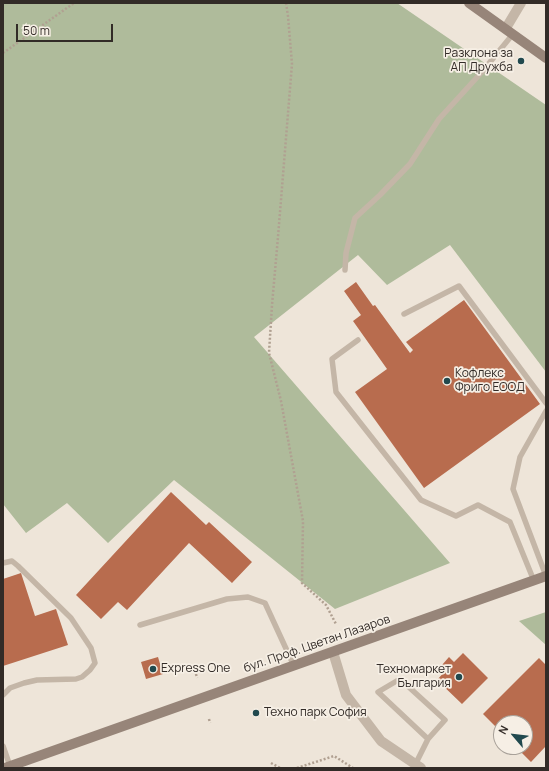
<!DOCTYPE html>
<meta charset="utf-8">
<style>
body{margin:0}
#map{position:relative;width:549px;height:771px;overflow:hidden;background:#eee5d9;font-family:Manrope,sans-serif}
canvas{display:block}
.frame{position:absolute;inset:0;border:4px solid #322b27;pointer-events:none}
.north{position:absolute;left:493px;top:715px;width:40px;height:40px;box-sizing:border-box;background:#f6efe5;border:1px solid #a8a199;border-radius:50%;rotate:298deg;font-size:11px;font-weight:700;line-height:16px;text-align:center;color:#322b27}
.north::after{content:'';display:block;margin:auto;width:14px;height:18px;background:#21494e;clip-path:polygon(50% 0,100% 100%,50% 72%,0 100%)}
.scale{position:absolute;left:16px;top:24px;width:97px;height:18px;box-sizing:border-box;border:2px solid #322b27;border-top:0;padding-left:5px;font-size:12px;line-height:14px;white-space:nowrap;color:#322b27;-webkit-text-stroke:3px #f6efe5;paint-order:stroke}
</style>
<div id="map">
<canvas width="549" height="771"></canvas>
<div class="frame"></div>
<div class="north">N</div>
<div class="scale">50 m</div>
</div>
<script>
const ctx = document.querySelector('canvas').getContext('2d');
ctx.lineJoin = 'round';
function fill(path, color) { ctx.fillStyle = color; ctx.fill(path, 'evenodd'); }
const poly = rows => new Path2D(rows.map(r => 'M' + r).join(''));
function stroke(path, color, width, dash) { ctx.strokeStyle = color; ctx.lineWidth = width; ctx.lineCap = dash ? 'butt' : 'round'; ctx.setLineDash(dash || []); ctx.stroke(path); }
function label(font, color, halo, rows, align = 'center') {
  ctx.font = font + ' Manrope,sans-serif'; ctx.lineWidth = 3.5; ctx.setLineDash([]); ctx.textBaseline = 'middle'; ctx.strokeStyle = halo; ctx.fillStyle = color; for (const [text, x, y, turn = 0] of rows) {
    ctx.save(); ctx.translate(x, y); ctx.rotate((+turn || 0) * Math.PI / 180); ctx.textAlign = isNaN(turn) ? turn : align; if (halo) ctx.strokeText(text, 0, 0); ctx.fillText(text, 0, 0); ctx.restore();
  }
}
const green = poly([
 [3,3,397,3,546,105,546,372,450,245,387,285,358,255,254,337,450,563,335,609,174,480,108,543,67,503,26,533,3,504],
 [546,612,546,645,519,621]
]);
const building = poly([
 [356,282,373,306,375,305,410,353,413,350,406,342,464,300,540,404,424,488,355,392,387,369,353,321,361,315,344,291],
 [171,492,206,525,209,522,252,562,232,583,189,543,127,610,118,602,101,619,76,595],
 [21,573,35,616,56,609,68,645,3,666,3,579],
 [463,653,488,678,462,704,437,680,447,669,442,665,449,657,454,662],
 [158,657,163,674,146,679,141,662],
 [539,658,546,665,546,746,531,762,516,747,525,747,525,723,501,723,501,732,483,714]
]);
const path = poly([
 [286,3,288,16,292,64,278,237,272,305,269,353,281,401,303,521,302,583,326,605,336,624],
 [3,53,74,3],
 [196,674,197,678],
 [209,719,210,723],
 [271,763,280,768],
 [297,768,334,756,353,768]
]);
const lane = poly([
 [345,270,346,253,355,218,380,195,410,164,439,119,481,73,513,34],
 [404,314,459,286,546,403],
 [358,340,332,359,336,392,421,500,456,516,478,505,510,522,534,581],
 [546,411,520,457,513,489,546,576],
 [3,563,12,561,18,566,71,618,91,648,95,663,90,670,82,677,76,679,37,680,24,683,10,688,3,695],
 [140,625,227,599,248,597,265,603,294,666],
 [3,746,10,766],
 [415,765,428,739,445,720,400,679,378,692,428,739]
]);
const street = poly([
 [506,28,521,3],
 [333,652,346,695,381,741,421,768]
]);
const secondary = poly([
 [469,3,546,58],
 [5,768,546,576]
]);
const markers = [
 [521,61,4,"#21494e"],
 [447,381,4,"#21494e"],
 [153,669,4,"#21494e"],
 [459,677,4,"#21494e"],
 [256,713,4,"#21494e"]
];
const poiNames = [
 ["Разклона за",513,54,"right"],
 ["АП Дружба",513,68,"right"],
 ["Кофлекс",455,374],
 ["Фриго ЕООД",455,388],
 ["Express One",161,669],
 ["Техномаркет",451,670,"right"],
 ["България",451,684,"right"],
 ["Техно парк София",264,713]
];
const streetNames = [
 ["бул. Проф. Цветан Лазаров",317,644,-19]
];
fill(green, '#afbb9b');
fill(building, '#b86c4e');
stroke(path, '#b0a091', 2.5, [2, 2]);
stroke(lane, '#c4b6a7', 5.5);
stroke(street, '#c4b6a7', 10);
stroke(secondary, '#978579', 10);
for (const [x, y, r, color] of markers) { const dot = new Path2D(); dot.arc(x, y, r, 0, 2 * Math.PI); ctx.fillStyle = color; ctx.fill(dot); stroke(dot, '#f6efe5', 1.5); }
label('12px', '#322b27', '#f6efe5', poiNames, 'left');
label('12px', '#322b27', '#f6efe5', streetNames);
</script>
